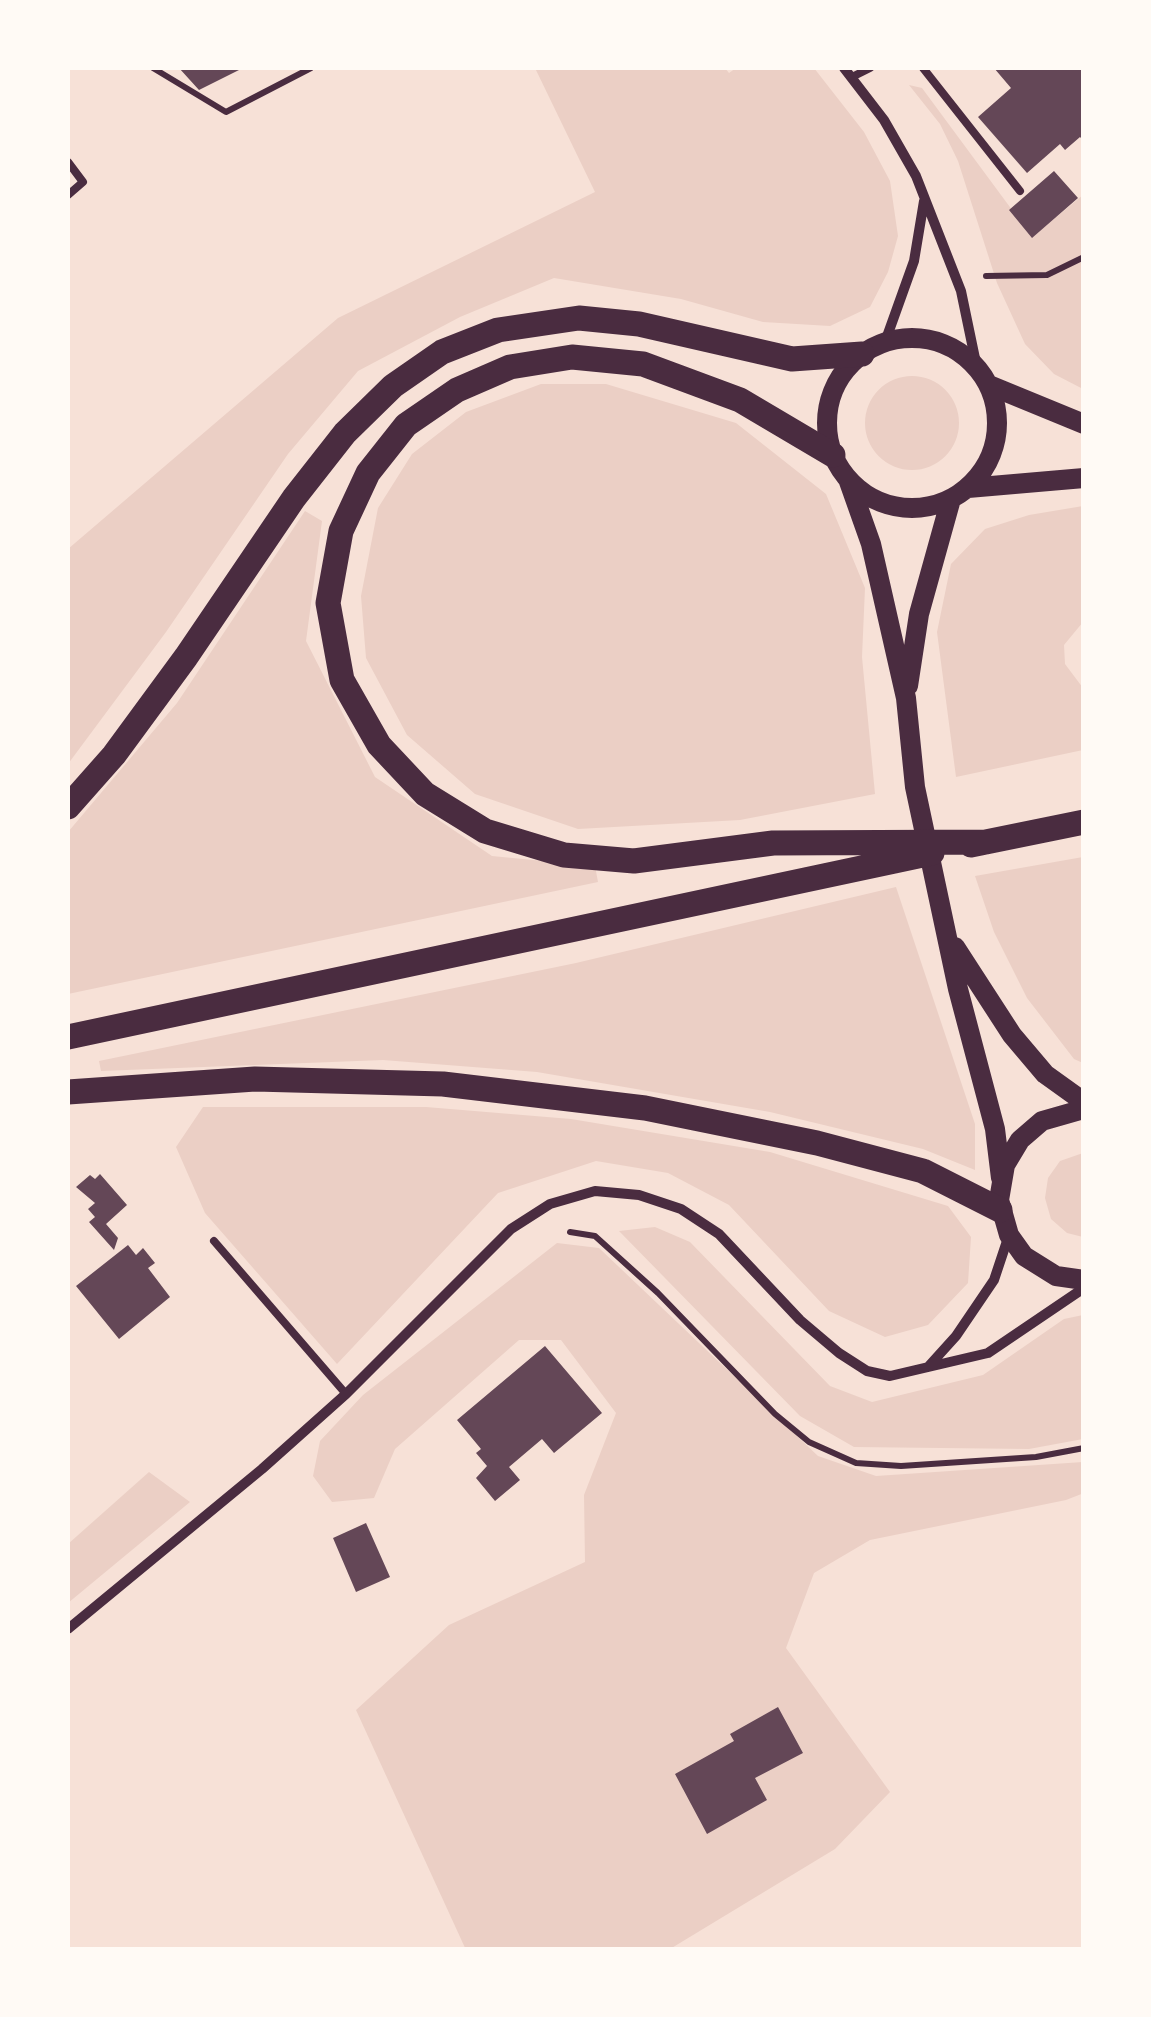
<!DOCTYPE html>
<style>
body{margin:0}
#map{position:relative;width:1151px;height:2017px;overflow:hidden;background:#f7e1d7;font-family:"Crimson Pro",serif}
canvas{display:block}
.frame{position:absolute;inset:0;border:70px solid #fffaf5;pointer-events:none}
</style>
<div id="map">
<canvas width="1151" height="2017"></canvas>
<div class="frame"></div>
</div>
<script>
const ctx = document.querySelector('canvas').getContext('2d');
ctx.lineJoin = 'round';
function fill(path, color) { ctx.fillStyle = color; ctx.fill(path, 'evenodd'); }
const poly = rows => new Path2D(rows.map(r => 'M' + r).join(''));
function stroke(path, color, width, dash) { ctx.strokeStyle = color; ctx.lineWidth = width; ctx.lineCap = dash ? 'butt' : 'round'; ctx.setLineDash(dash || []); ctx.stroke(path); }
const green = poly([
 [535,68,725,68,729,73,736,68,814,68,864,132,890,181,898,236,888,272,870,307,830,326,763,322,681,299,554,278,460,317,358,371,288,454,166,632,68,764,68,549,338,318,595,192],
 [909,85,922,88,1032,237,1083,195,1083,389,1054,374,1025,344,997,283,958,161,940,124],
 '865 423a47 47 0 1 1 94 0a47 47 0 1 1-94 0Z',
 [541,384,606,384,736,423,826,494,865,588,862,657,875,794,740,820,578,829,475,794,407,735,366,658,361,596,378,508,412,454,466,412],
 [1083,506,1083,622,1064,645,1065,664,1083,688,1083,750,956,777,937,632,951,564,985,529,1029,515],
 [305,511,322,521,306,641,375,777,492,856,595,866,598,882,68,994,68,832,177,703],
 [1083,857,1084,857,1083,1063,1074,1059,1027,998,994,932,975,876],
 [896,887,975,1124,975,1170,923,1149,770,1112,537,1072,383,1060,101,1071,99,1061,576,963],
 [203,1107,426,1107,571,1119,770,1152,948,1206,971,1237,968,1283,928,1325,885,1337,829,1311,729,1205,668,1173,596,1161,498,1193,337,1364,205,1213,176,1147],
 [1083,1153,1084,1153,1083,1237,1067,1233,1051,1219,1045,1198,1048,1178,1060,1161],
 [655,1227,690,1242,830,1386,872,1402,983,1375,1064,1319,1083,1315,1083,1439,1029,1449,854,1447,800,1416,619,1231],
 [557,1243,599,1248,818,1456,876,1476,1083,1462,1084,1493,1066,1500,870,1540,814,1573,786,1648,890,1792,835,1849,670,1949,466,1950,356,1710,449,1625,585,1562,584,1495,616,1413,561,1340,519,1340,395,1449,374,1498,332,1502,313,1476,320,1441,363,1395],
 [149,1472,190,1502,68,1603,68,1544]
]);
const building = poly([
 [179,68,243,68,199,90],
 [994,68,1084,68,1084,141,1080,137,1065,150,1060,144,1027,173,978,117,1011,88],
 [1054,171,1078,198,1032,238,1009,210],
 [100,1174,127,1205,106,1224,118,1238,114,1250,89,1222,95,1217,88,1209,95,1203,76,1187,90,1175,95,1179],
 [128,1245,136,1255,143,1248,155,1263,148,1268,170,1297,119,1339,76,1286],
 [545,1346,602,1413,554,1453,542,1439,509,1467,520,1480,495,1501,476,1478,487,1466,476,1453,481,1449,457,1420],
 [366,1523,390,1577,356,1592,333,1538],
 [778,1707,803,1753,755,1778,767,1800,707,1834,675,1774,734,1741,730,1734]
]);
const path = poly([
 [153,68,226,112,311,68],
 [986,276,1047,275,1084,257],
 [570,1232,595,1236,658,1293,775,1414,809,1442,856,1463,901,1466,1036,1457,1084,1448]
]);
const service = poly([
 [923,68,1020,191],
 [852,77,870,68],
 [68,162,83,182,68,195],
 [214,1241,346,1394]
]);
const minor = poly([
 [844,68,884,120,916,176,961,291,977,368],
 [885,342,914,261,924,201],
 [928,1367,956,1336,994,1280,1009,1235],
 [68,1629,262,1469,346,1394,511,1229,550,1204,595,1191,639,1195,681,1209,719,1234,800,1320,839,1353,867,1371,890,1376,988,1353,1084,1288]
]);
const secondary = poly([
 '827 423a85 85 0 1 1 170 0a85 85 0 1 1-170 0Z',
 [989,385,1084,424],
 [848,479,871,544,906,698,915,787,958,989,995,1129,1001,1178],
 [968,488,1084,478],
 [908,686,919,614,951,499],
 [955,947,1012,1035,1045,1074,1084,1102],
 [1084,1109,1042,1121,1020,1140,1005,1165,999,1200,1009,1235,1024,1256,1056,1276,1084,1280]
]);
const primary = poly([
 [833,455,740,400,643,364,572,357,510,367,457,390,406,425,368,473,341,531,328,603,342,680,379,745,425,794,485,831,564,855,634,861,773,843,986,842],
 [68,807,114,755,186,657,294,498,345,433,393,386,442,352,498,330,579,318,639,324,792,359,862,354],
 [971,845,1084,822],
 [68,1037,932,853],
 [68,1092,255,1079,443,1084,645,1108,817,1143,923,1171,1000,1210]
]);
fill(green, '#ebcfc5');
fill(building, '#644757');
stroke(path, '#4a2c40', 6);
stroke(service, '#4a2c40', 8);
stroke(minor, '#4a2c40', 10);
stroke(secondary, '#4a2c40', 20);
stroke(primary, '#4a2c40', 25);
</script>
